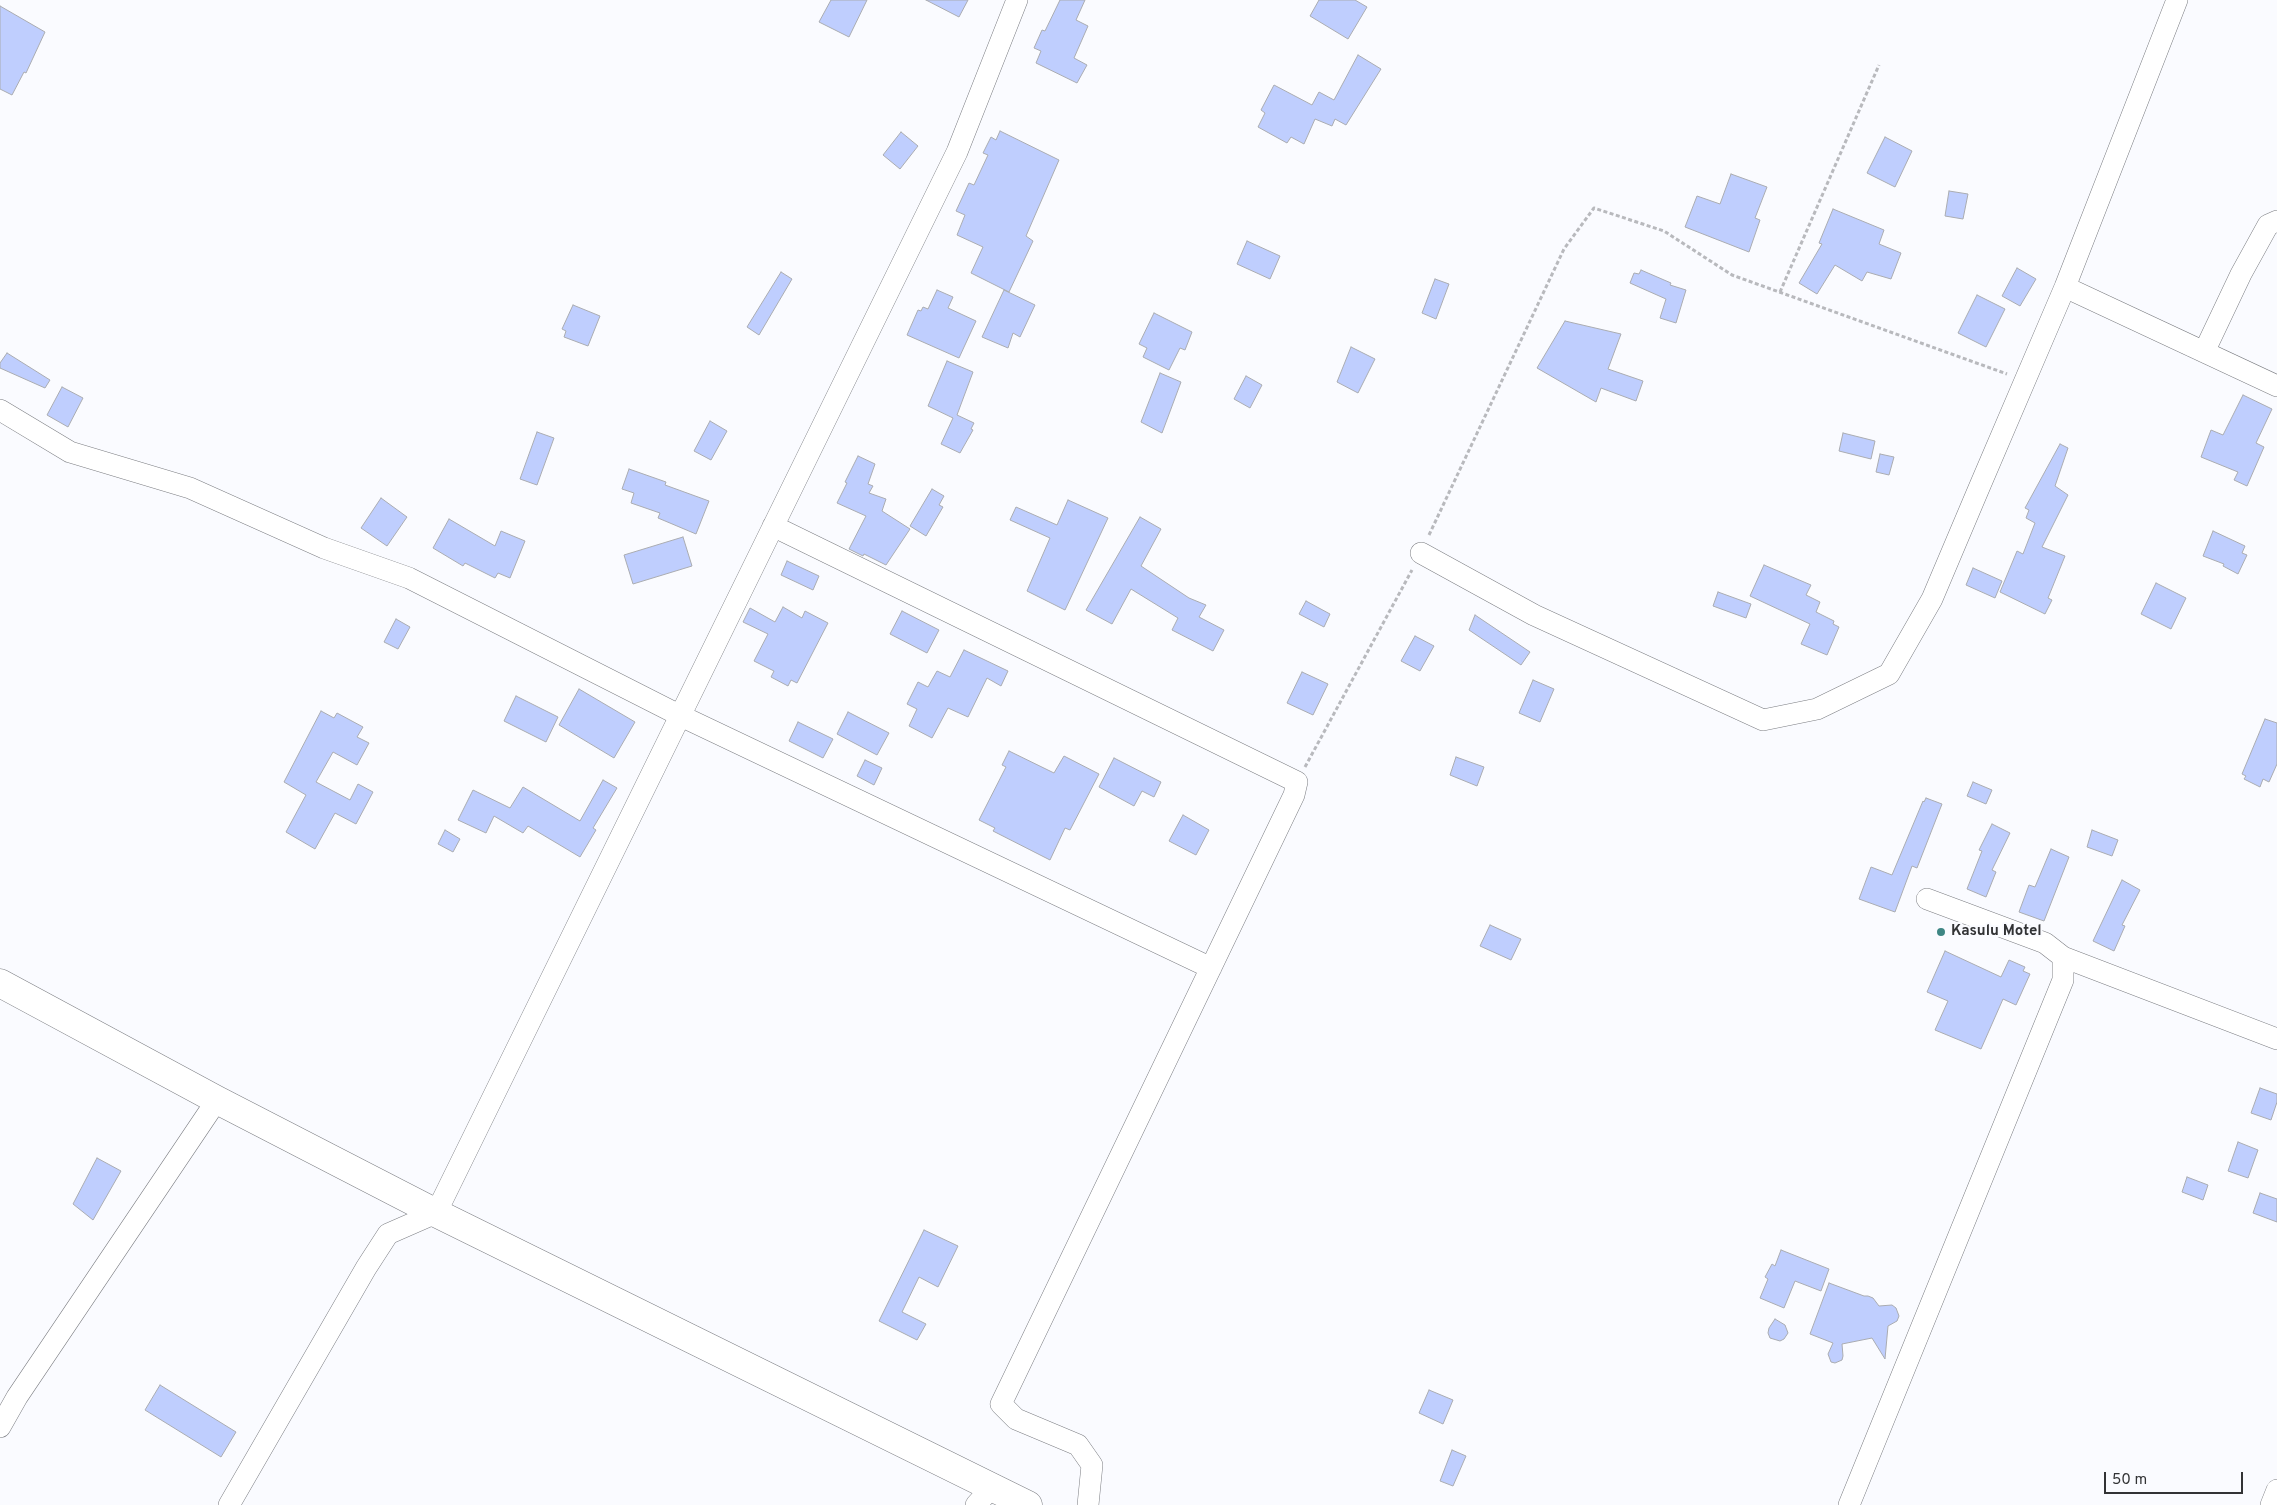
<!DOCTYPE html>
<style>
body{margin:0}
#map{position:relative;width:2277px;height:1505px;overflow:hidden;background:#fafbff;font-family:Overpass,sans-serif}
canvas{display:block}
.scale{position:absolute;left:2104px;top:1472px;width:139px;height:22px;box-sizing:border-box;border:2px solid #323335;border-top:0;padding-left:6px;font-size:15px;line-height:18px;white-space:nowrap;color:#323335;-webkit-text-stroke:4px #fafbff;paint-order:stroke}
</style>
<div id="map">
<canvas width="2277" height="1505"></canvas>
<div class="scale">50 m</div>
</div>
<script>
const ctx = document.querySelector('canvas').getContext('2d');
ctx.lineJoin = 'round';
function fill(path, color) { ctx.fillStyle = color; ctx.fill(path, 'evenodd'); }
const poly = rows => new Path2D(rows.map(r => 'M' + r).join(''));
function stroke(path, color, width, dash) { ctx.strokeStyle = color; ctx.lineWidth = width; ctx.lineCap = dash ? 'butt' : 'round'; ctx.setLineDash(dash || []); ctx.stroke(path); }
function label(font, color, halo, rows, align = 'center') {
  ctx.font = font + ' Overpass,sans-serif'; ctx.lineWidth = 4; ctx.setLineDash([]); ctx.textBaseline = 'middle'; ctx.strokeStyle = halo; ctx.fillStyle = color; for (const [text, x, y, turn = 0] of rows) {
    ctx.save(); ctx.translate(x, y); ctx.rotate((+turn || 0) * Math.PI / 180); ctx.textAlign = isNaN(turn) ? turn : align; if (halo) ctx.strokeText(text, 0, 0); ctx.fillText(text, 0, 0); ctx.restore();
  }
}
const building = poly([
 [831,0,867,0,849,37,819,22,831,0],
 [926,0,968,0,959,17,926,0],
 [1060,0,1085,0,1076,20,1088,26,1074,58,1087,65,1077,83,1036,63,1041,51,1034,48,1042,30,1045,31,1060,0],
 [1319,0,1355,0,1367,7,1348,39,1310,16,1319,0],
 [0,6,45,32,26,73,24,72,12,95,0,89,0,6],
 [1358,55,1381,69,1346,125,1335,119,1332,126,1315,119,1304,144,1291,137,1287,143,1258,127,1265,113,1261,110,1274,85,1312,105,1319,92,1334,100,1358,55],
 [1000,131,1059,160,1026,236,1033,241,1009,292,971,273,983,247,957,235,965,215,956,211,969,183,974,185,988,155,983,153,991,137,996,140,1000,131],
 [901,132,918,146,900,169,883,155,901,132],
 [1885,137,1912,151,1895,187,1867,173,1885,137],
 [1731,174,1767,187,1755,218,1760,220,1749,252,1685,227,1697,196,1720,204,1731,174],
 [1949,191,1968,194,1963,219,1945,216,1949,191],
 [1833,209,1884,230,1879,244,1901,253,1891,279,1867,272,1862,281,1835,265,1817,294,1799,283,1822,244,1819,243,1833,209],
 [1247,241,1280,256,1270,279,1237,264,1247,241],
 [2017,268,2036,279,2020,306,2002,296,2017,268],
 [1641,270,1671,283,1670,285,1686,290,1676,323,1660,318,1666,299,1630,283,1634,273,1639,274,1641,270],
 [781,272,792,279,759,335,747,327,781,272],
 [1435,279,1449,284,1436,319,1422,313,1435,279],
 [937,290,953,297,948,308,976,321,959,358,907,335,918,310,921,311,923,307,928,309,937,290],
 [1004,290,1035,305,1020,337,1013,333,1008,348,982,337,1004,290],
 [1977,295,2005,309,1986,347,1958,333,1977,295],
 [573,305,600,316,588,346,564,337,566,331,562,329,573,305],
 [1154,313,1192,332,1185,350,1180,348,1169,370,1143,357,1147,348,1139,344,1154,313],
 [1565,321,1621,334,1608,369,1643,381,1636,401,1601,388,1596,402,1537,368,1565,321],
 [1351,347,1375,359,1358,393,1337,382,1351,347],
 [7,353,50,380,45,388,0,368,0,363,7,353],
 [947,361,973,372,957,415,974,423,971,429,973,430,960,453,941,444,953,418,928,406,947,361],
 [1160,373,1181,382,1162,433,1141,422,1160,373],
 [1246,376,1262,385,1250,408,1234,399,1246,376],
 [62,387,83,398,68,427,47,415,62,387],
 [2243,395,2272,409,2256,443,2264,447,2247,486,2234,480,2238,472,2201,457,2211,430,2223,435,2243,395],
 [710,421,727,431,711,460,694,451,710,421],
 [537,432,554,438,537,485,520,479,537,432],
 [1843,433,1875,441,1871,459,1839,451,1843,433],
 [2060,444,2068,448,2055,486,2068,495,2042,547,2065,556,2048,598,2052,600,2045,614,2000,592,2017,551,2023,554,2035,523,2026,518,2029,510,2025,508,2060,444],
 [1880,454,1894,457,1889,475,1876,472,1880,454],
 [858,456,875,464,868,484,873,486,869,493,886,499,882,511,910,529,886,565,864,554,863,556,849,549,866,516,837,503,847,483,845,482,858,456],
 [629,469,666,482,665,485,709,501,696,534,658,518,660,513,631,503,634,493,622,489,629,469],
 [932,489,944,496,939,505,943,507,926,536,910,526,932,489],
 [381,498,407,517,387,546,361,528,381,498],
 [1068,500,1108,518,1065,610,1027,591,1050,538,1010,520,1016,507,1057,525,1068,500],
 [1140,517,1161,529,1141,566,1189,598,1206,605,1199,617,1224,630,1213,651,1172,630,1178,618,1131,589,1112,624,1086,610,1140,517],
 [449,519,495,546,501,531,525,541,510,578,498,573,495,578,465,563,463,566,433,548,449,519],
 [2213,531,2245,546,2242,553,2247,555,2238,574,2223,566,2224,564,2203,556,2213,531],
 [683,537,692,566,633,584,624,555,683,537],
 [787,561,819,576,813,590,781,575,787,561],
 [1764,565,1811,585,1806,595,1820,602,1816,612,1834,621,1833,624,1839,627,1827,655,1801,644,1810,624,1750,596,1764,565],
 [1973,568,2002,581,1995,598,1966,585,1973,568],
 [2156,583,2186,598,2171,629,2141,614,2156,583],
 [1718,592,1751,604,1746,618,1713,606,1718,592],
 [1306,601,1330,614,1324,627,1299,614,1306,601],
 [783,607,802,618,805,611,828,623,797,683,791,680,788,686,771,677,774,671,754,661,768,634,743,622,750,608,775,622,783,607],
 [902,611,939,630,927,653,890,634,902,611],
 [1475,615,1530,652,1521,665,1469,630,1475,615],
 [396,619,410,627,398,649,384,642,396,619],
 [1415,636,1434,646,1420,671,1401,661,1415,636],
 [964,650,1008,671,1001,686,987,678,968,717,948,708,932,738,909,726,917,709,907,704,918,682,928,687,937,671,950,677,964,650],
 [1302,672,1328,684,1313,715,1287,703,1302,672],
 [1533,680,1554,689,1540,722,1519,713,1533,680],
 [579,689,635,722,614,758,559,725,579,689],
 [516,696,558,717,546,742,504,721,516,696],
 [321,711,334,718,337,713,363,727,357,737,369,743,357,765,333,752,316,782,350,800,358,784,373,792,356,824,335,813,315,849,286,832,306,795,284,782,321,711],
 [848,712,889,733,877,755,837,734,848,712],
 [2265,719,2277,723,2277,764,2269,782,2263,779,2260,787,2244,779,2246,776,2242,774,2265,719],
 [798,722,833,739,823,758,789,741,798,722],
 [1009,751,1054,773,1064,756,1099,774,1070,830,1065,828,1050,860,993,831,995,828,979,820,1006,767,1002,765,1009,751],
 [1456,757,1484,767,1477,786,1450,775,1456,757],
 [1114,758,1161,782,1154,797,1142,791,1134,806,1099,787,1114,758],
 [865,760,882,768,874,785,857,776,865,760],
 [603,780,617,788,593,828,596,830,580,857,528,826,523,833,494,816,486,833,458,820,473,790,510,808,523,787,580,821,603,780],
 [1973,782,1992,790,1986,804,1967,796,1973,782],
 [1926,798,1942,804,1917,868,1912,866,1895,912,1859,899,1871,867,1892,875,1923,801,1924,802,1926,798],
 [1183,815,1209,830,1196,855,1169,841,1183,815],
 [1992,824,2010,833,1992,870,1996,872,1986,897,1967,889,1982,851,1979,850,1992,824],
 [445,830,460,839,453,852,438,844,445,830],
 [2092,830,2118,840,2112,856,2087,847,2092,830],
 [2051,849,2069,857,2044,921,2019,912,2029,885,2035,887,2051,849],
 [2122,880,2140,890,2122,925,2125,926,2114,951,2093,941,2122,880],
 [1490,925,1521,939,1511,960,1480,946,1490,925],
 [1945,951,2001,977,2009,960,2025,967,2023,971,2030,974,2016,1005,2003,999,1981,1049,1935,1030,1948,1001,1927,992,1945,951],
 [2260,1088,2277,1094,2277,1102,2271,1120,2251,1113,2260,1088],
 [2238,1142,2258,1150,2248,1178,2228,1171,2238,1142],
 [97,1158,121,1171,93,1220,73,1204,97,1158],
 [2187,1177,2208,1185,2203,1200,2182,1192,2187,1177],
 [2260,1193,2277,1199,2277,1222,2253,1213,2260,1193],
 [924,1230,958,1246,938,1287,919,1277,902,1312,926,1324,917,1340,879,1321,924,1230],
 [1781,1250,1829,1269,1821,1291,1795,1281,1784,1308,1760,1298,1768,1279,1765,1277,1772,1264,1775,1266,1781,1250],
 [1829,1283,1864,1296,1868,1296,1873,1298,1879,1306,1892,1305,1896,1308,1899,1316,1897,1321,1888,1326,1885,1359,1872,1338,1842,1344,1843,1356,1842,1360,1835,1363,1831,1362,1828,1354,1833,1343,1810,1334,1829,1283],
 [1775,1319,1785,1325,1788,1333,1784,1339,1780,1341,1770,1338,1768,1333,1769,1328,1775,1319],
 [160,1385,236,1432,221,1457,145,1410,160,1385],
 [1429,1390,1453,1400,1443,1424,1419,1413,1429,1390],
 [1452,1450,1466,1456,1453,1486,1440,1481,1452,1450]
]);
const path = poly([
 [1780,292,1879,65],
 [1429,535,1564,249,1594,208,1664,231,1732,275,2007,374],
 [1305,767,1412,570]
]);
const minor = poly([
 [2065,287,2277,386],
 [2204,352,2241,274,2268,225,2277,221],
 [0,410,70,452,190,488,324,548,409,578,681,716,1211,968],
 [773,526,1297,782,1294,795,1001,1404,1016,1419,1078,1445,1092,1465,1088,1505],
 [1421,553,1534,615,1763,720,1817,709,1889,674,1932,599,1979,488,2065,287,2177,0],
 [2063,957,2277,1039],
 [0,1427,17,1397,217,1100],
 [229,1505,366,1268,388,1234,436,1213,957,152,1017,0],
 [976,1505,992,1487],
 [1849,1505,2063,980,2063,957,2045,943,1927,899],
 [2271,1505,2277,1490]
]);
const highway = poly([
 [0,983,217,1100,436,1213,1028,1505]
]);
const markers = [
 [1941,932,5,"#3e8684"]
];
const poiNames = [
 ["Kasulu Motel",1951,932]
];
fill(building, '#bfcefe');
stroke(building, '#aaacb1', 1);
stroke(minor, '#7c7e83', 22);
stroke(highway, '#7c7e83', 29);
stroke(path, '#b8b9bd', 3, [4, 2.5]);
stroke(minor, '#fff', 21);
stroke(highway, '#fff', 28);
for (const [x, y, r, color] of markers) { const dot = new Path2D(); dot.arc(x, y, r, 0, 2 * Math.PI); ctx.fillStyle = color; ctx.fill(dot); stroke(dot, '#fafbff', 2); }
label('bold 15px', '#323335', '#fafbff', poiNames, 'left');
</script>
